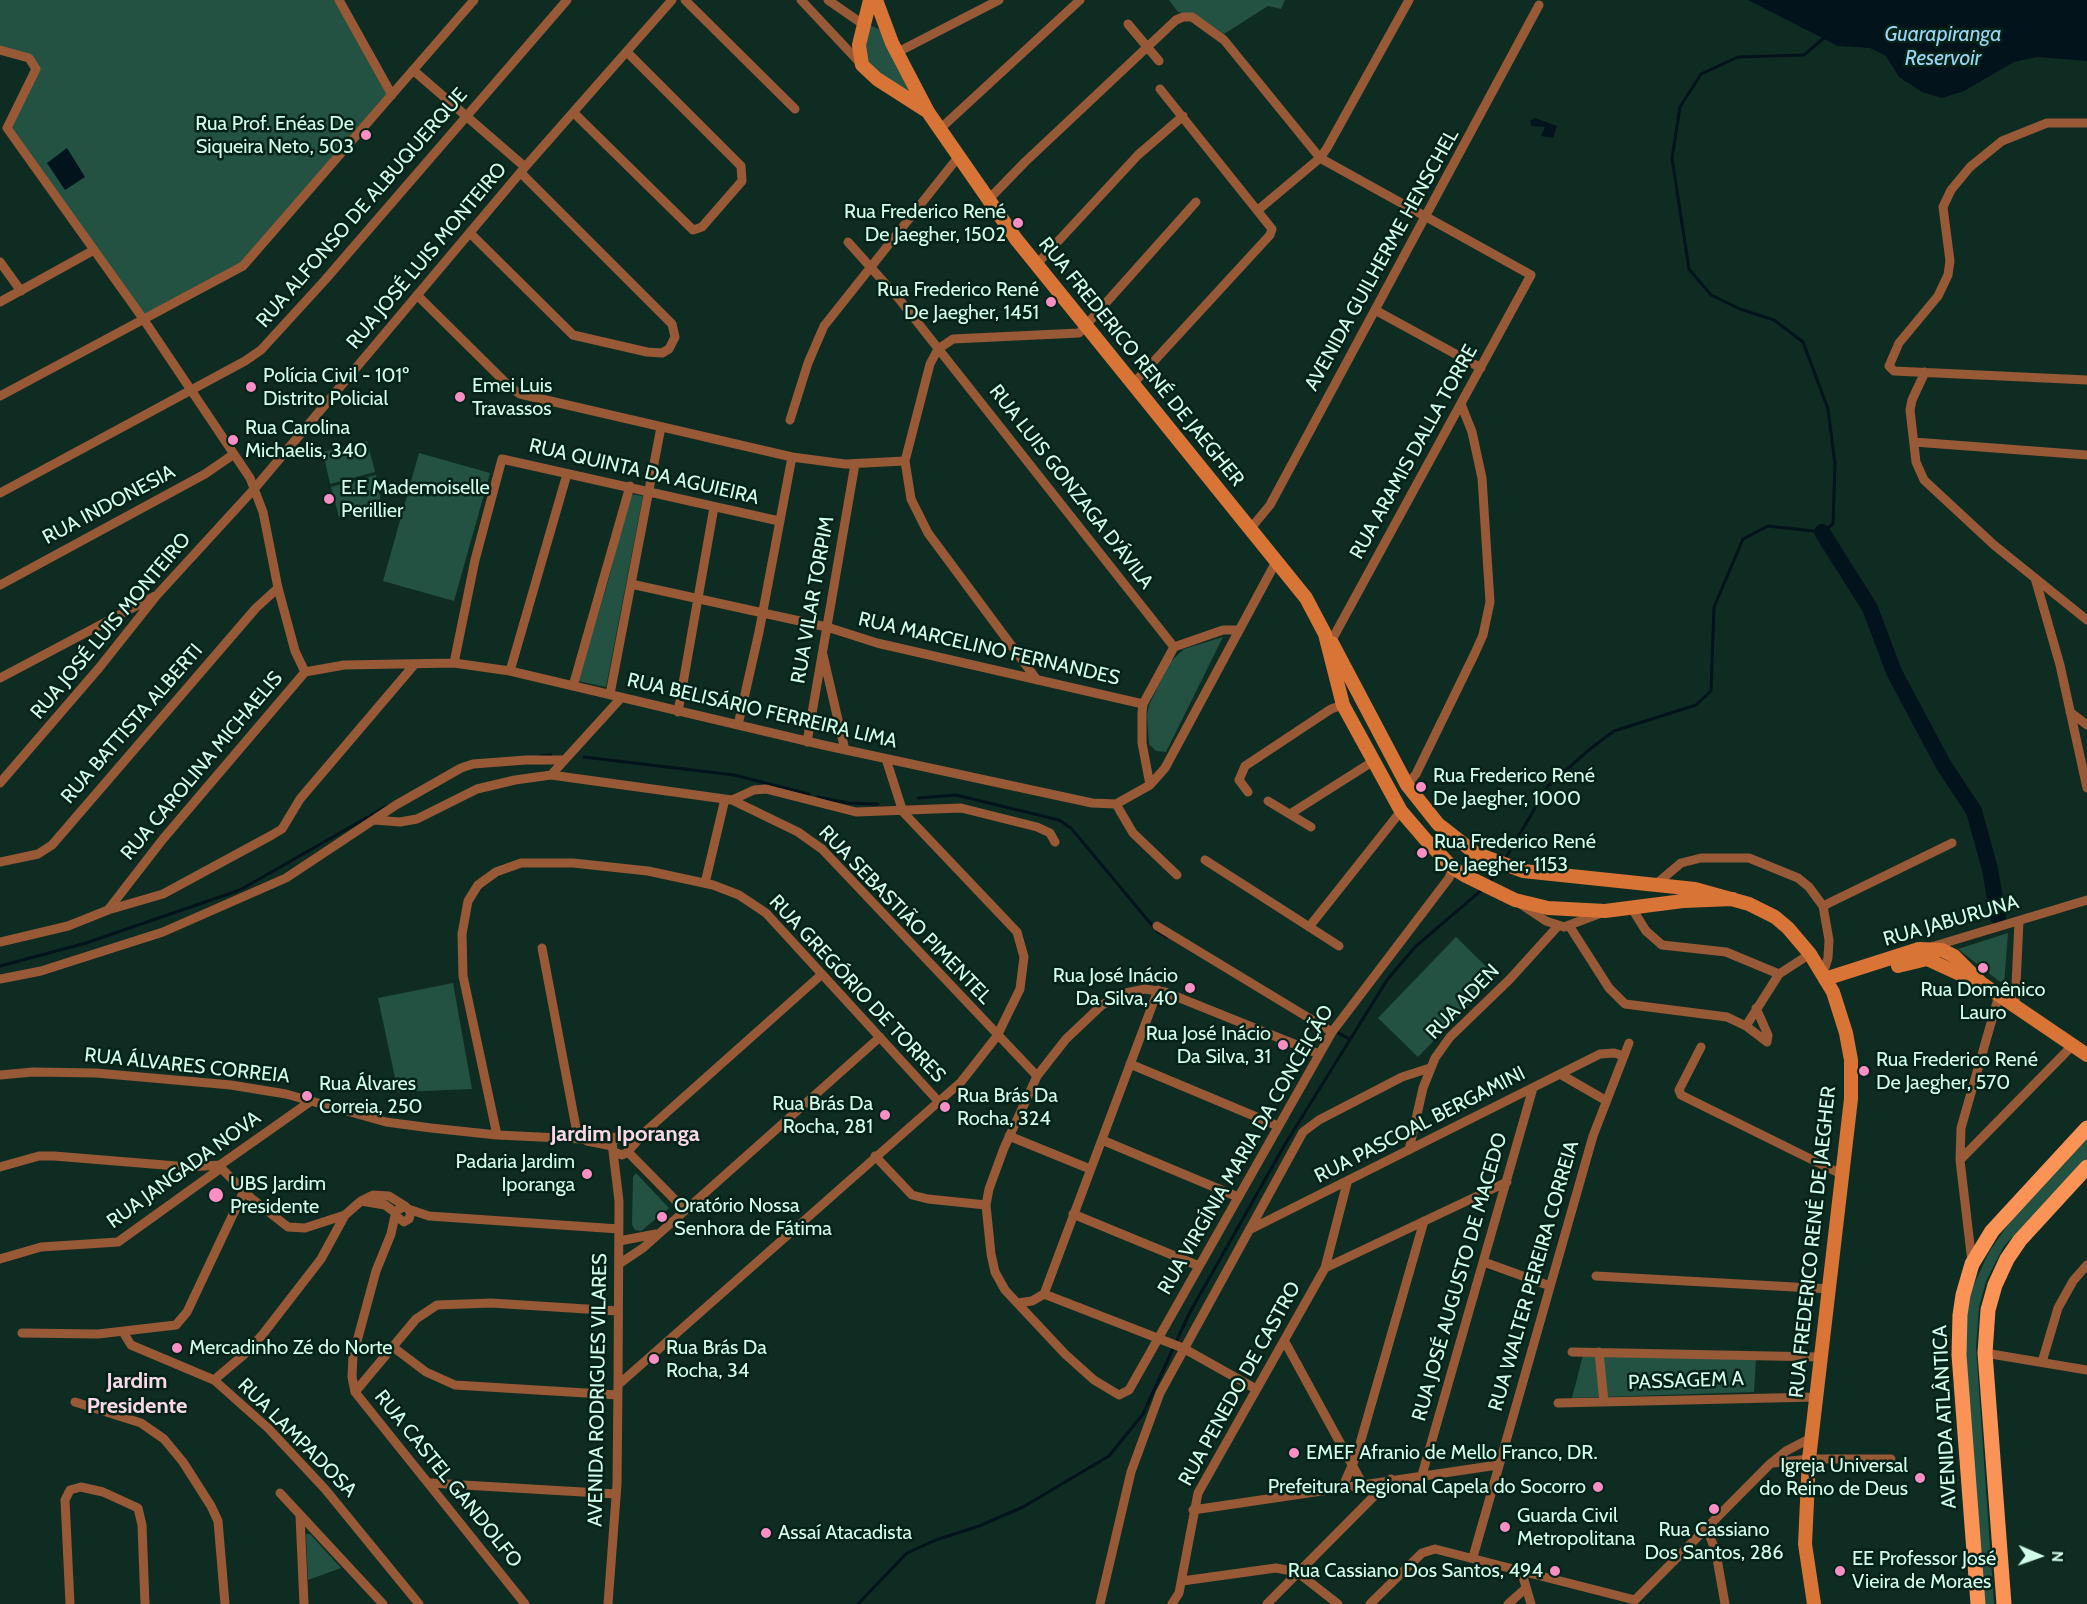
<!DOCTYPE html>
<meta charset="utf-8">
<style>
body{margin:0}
#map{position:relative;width:2087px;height:1604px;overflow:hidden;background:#0f2c22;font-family:Cabin,sans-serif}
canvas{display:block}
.north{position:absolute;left:2009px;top:1526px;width:60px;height:60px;-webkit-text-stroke:4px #052219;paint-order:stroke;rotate:92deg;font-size:16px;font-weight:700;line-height:24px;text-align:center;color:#d2fdeb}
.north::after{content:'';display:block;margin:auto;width:21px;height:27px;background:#d2fdeb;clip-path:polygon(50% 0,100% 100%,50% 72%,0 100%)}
</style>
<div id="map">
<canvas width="2087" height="1604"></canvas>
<div class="north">N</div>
</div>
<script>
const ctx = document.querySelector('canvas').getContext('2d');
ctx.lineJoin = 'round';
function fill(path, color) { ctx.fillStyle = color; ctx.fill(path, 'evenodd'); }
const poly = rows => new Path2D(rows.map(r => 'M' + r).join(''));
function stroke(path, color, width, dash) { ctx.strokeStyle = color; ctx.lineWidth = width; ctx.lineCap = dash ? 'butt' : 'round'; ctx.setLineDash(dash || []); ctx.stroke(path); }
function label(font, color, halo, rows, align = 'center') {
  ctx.font = font + ' Cabin,sans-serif'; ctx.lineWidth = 5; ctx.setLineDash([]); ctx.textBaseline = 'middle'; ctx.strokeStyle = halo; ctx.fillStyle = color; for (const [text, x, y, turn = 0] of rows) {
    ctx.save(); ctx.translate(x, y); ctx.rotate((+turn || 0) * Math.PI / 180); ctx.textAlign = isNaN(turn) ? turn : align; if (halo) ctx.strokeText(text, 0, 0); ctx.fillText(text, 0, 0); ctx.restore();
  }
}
const green = poly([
 [0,0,337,0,388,94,251,259,144,320,10,127,35,65,0,49],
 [1169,0,1285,0,1281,9,1268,6,1224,34,1194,14,1178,12],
 [865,23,883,31,932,110,863,64],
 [367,441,375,472,330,484,323,452],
 [419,453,490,473,454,601,383,581],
 [376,475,382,507,339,517,331,487],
 [630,494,643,496,606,687,578,681,609,578],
 [1223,637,1166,752,1156,751,1149,744,1147,715,1149,705,1170,662,1184,649],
 [2008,933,2004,985,1958,949],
 [1456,937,1496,976,1418,1057,1378,1018],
 [453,983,472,1089,398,1092,378,998],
 [2087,1139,2087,1158,2004,1246,1986,1281,1979,1307,1976,1348,1994,1604,1983,1604,1963,1333,1971,1291,1989,1252,2009,1223],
 [636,1173,669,1208,641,1231,635,1230,632,1225,633,1177],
 [1583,1355,1756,1359,1754,1392,1572,1398],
 [306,1534,310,1534,341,1568,308,1580]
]);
const water = poly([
 [1748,0,2087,0,2087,61,2037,57,2014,62,1964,91,1942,98,1922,92,1899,77,1886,56,1870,48,1838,46],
 [1535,118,1557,126,1553,138,1541,136,1545,127,1531,126,1530,121],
 [67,148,85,177,65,190,47,163]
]);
const stream = poly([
 [540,756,551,755],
 [584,757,734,775,809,794],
 [818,797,848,803,878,804],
 [918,798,956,795,1059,820,1071,828,1146,918,1158,932,1167,937],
 [1505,859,1548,786,1590,749,1614,731,1696,705,1711,691,1714,607,1743,539,1768,526,1822,532,1833,524,1835,464,1828,409,1803,342,1774,320,1740,309,1711,295,1689,269,1672,158,1680,107,1701,74,1738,57,1804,55,1825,37],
 [1488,884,1500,867],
 [0,966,86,943,240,890,387,806],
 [1335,1031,1349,1039],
 [858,1604,907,1553,936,1540,979,1526,1023,1507,1109,1456,1143,1414,1189,1314,1284,1146,1387,980,1415,947,1484,888]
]);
const river = poly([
 [1822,532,1870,608,1894,672,1943,764,1974,811,1990,869,1998,917]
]);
const street = poly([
 [339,0,392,95],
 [685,0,795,109],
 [801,0,861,64],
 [828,0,864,25],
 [1128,24,1159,61],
 [0,50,29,58,36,69,7,128],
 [898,52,999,0],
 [413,70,525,167],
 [574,113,693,230,702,227,742,181,741,166,627,52],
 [2087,123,2047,123,2002,141,1970,167,1951,190,1943,207,1950,261,1948,275,1938,296,1899,343,1889,366,1894,371,2087,380],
 [7,128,144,320,250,478,263,512,278,588,295,651,305,672],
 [941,128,1080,0],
 [988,200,1025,162,1176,20,1183,17,1192,17,1224,40,1320,158,1531,275,1328,647],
 [1258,210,1320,158,1327,148,1409,0],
 [470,233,573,335,647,352,662,353,669,349,675,337,672,324,521,173],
 [848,242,899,299,1174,647],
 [0,262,21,291],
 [1037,264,1138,155,1183,116],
 [417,295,510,387,520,394,792,457,845,464,905,461],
 [0,302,94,250],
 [1375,310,1481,368],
 [1925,372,1912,400,1910,410,1916,462,1924,480,1994,545,2087,620],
 [1132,385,1270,235,1272,229,1160,89],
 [0,396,243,266,474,0],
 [790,420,808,363,824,326,959,156],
 [1914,442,2087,455],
 [0,493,245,361,261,350,325,280,567,0],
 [1251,528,1270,505,1539,5],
 [2035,578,2060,665,2087,788],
 [631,584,827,627,877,643,1143,704],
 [0,585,205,474,234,454],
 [823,655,845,750],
 [454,663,475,560,502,459,779,521],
 [510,671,567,474],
 [305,672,344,665,454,663,510,671,823,745,1092,803,1116,804,1150,785,1165,768,1277,560],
 [0,678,155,596],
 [1037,680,928,533,911,499,905,461,930,364,938,349,953,339,1079,333,1196,202],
 [573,686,630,486],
 [610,694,661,427],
 [678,712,714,507],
 [2070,712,2087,725],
 [738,725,759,632,792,457],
 [807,742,855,464],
 [551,775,621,698],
 [0,783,99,668,157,595,255,488,525,167,672,0],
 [1150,785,1142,743,1142,713,1143,704,1174,647,1223,630,1238,630],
 [1407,785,1416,774,1475,653,1483,635,1490,602,1482,478,1472,432,1461,404],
 [1248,792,1239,780,1245,766,1331,709,1343,705],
 [732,800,798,832,822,849,1037,1076],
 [1268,801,1311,827],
 [1116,804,1133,833,1177,875],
 [1290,814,1372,762],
 [374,820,400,822,417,819,477,789,515,780,551,775,732,800,754,790,766,789,856,812,961,808,1037,827,1050,833,1055,842],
 [1205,860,1339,946],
 [0,862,38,854,52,845,256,608,278,588],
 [705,883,725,799],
 [1655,885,1681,863,1701,858,1749,858,1798,878,1809,887,1823,906,1829,940,1828,958,1823,974],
 [1522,905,1546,921,1564,927,1604,912],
 [1823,906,1952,843],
 [1631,907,1646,931,1662,945,1726,952,1779,974],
 [108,910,163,839,305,672],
 [1157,926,1332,1032],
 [1309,927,1401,811],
 [1570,927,1609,988,1625,1004,1727,1017,1746,1026,1767,1042,1768,1035,1756,1008],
 [0,942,68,926,108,910,163,894,272,835,282,829,300,799,414,665],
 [1931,947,2087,900],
 [542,948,578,1138],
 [0,979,41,971,163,932,286,878,396,805,461,768,473,764,526,760,562,760],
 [2015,1006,2019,921],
 [1746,1026,1779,974,1810,954],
 [1701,1047,1679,1090,1681,1095,1843,1175],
 [1319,1054,1165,992,1145,989,1121,994,1102,1005,1066,1039,1037,1076,1004,1148,989,1189,986,1205,991,1254,995,1272,1005,1290,1065,1354,1094,1380,1119,1395,1129,1390,1332,1032,1449,878,1453,868],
 [1130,1064,1278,1126],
 [1560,1074,1600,1054,1614,1053,1624,1056],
 [0,1075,33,1072,96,1073,231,1085,286,1094,386,1122,431,1128,497,1135,582,1139,617,1137],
 [497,1135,463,976,462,934,468,901,478,885,496,872,521,863,573,863,648,871,713,885,739,895,766,913,939,1102],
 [1009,1136,1090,1169],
 [1102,1140,1238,1197],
 [587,1141,612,1146],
 [630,1149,646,1131,821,975],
 [1409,1150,1423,1088,1435,1058,1450,1037,1510,979,1558,926],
 [628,1152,685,1210],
 [875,1156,912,1195,928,1199,986,1205],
 [1960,1160,2073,1045],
 [0,1167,39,1156,54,1156,189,1167,220,1165],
 [221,1168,251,1198,288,1227,305,1228,345,1215],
 [361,1201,385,1205,396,1213],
 [411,1210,429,1216,619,1229],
 [1073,1214,1199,1266],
 [396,1216,404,1222,409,1219,411,1212,405,1206,396,1211,391,1234,376,1271,353,1356,352,1377,355,1392,525,1604],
 [1249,1230,1560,1074,1605,1100],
 [619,1241,656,1234],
 [0,1259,41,1247,118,1242,221,1168,220,1165,311,1101],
 [1484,1262,1550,1286],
 [1972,1262,1960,1160,1961,1128,1999,995],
 [619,1264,643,1248,880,1037],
 [1325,1268,1507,1182],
 [1596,1276,1830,1289],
 [1044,1294,1183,1348,1256,1389],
 [1018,1303,1032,1301,1044,1294,1158,990],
 [123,1332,131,1345,214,1380,268,1428,325,1489,419,1604],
 [22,1333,98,1334,176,1325,187,1312,244,1191],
 [1285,1342,1362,1483],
 [393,1347,426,1372,455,1385,618,1395],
 [1572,1352,1821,1357],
 [1599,1352,1604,1402],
 [1985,1353,2087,1370],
 [2042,1362,2058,1308,2073,1281,2087,1265],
 [214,1380,247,1352,263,1334,321,1259,345,1215,361,1201,373,1195,389,1196,405,1206],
 [618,1385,961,1082,997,1036,1020,989,1024,957,1017,932,903,812,886,759],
 [355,1392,416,1319,437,1305,491,1303,618,1311],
 [75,1402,141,1423,164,1439,183,1462,211,1506,218,1521,225,1604],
 [1558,1403,1815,1397],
 [1773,1463,1809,1459,1891,1459],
 [1422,1475,1533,1088],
 [430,1483,616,1494],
 [1343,1486,1357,1454,1424,1221],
 [280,1493,383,1604],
 [1193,1510,1498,1465],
 [300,1516,304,1604],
 [1707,1528,1716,1553,1725,1604],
 [1473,1557,1593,1136,1629,1043],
 [1521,1570,1531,1604],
 [1182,1581,1276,1568,1297,1572,1338,1604],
 [70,1604,65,1500,70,1490,81,1487,103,1492,138,1508,142,1525,145,1604],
 [608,1604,617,1484,618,1385,619,1201,612,1143,619,1136,629,1139,630,1147,628,1152,622,1155,614,1152],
 [1100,1604,1131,1472,1160,1393,1303,1132,1319,1120,1402,1077,1430,1068],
 [1172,1604,1179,1593,1198,1493,1325,1268,1347,1183],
 [1267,1604,1391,1479],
 [1370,1604,1422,1553,1435,1549,1635,1600,1770,1464,1786,1451,1811,1438],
 [1508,1604,1526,1588]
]);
const secondary = poly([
 [870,0,859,45,862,65,877,79,927,111],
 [876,0,892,43,928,112,1016,239,1306,598,1325,634,1343,705,1401,811,1425,839,1453,868,1466,876,1515,900,1548,908,1605,911,1683,901,1733,899],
 [1332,643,1407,785,1438,824,1475,853,1523,871,1695,889,1749,904,1775,917,1788,928,1810,954,1833,992,1846,1033,1851,1060,1851,1099,1809,1459,1805,1544,1814,1604],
 [1898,966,1927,959,1977,982],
 [1825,979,1919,949,1942,950,1954,956,1981,983,2087,1055]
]);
const primary = poly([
 [1978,1604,1959,1355,1960,1315,1963,1295,1972,1264,1992,1231,2087,1128],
 [2004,1604,1985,1353,1988,1310,1995,1285,2007,1259,2020,1240,2087,1167]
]);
const markers = [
 [366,135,6,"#fa8fc6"],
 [1018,223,6,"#fa8fc6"],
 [1051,302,6,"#fa8fc6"],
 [251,387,6,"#fa8fc6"],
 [460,397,6,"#fa8fc6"],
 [233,440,6,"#fa8fc6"],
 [329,499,6,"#fa8fc6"],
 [1421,787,6,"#fa8fc6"],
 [1422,853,6,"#fa8fc6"],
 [1983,968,6,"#fa8fc6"],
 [1190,988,6,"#fa8fc6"],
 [1283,1045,6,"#fa8fc6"],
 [1864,1071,6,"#fa8fc6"],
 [307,1096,6,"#fa8fc6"],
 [945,1107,6,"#fa8fc6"],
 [885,1115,6,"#fa8fc6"],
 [587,1174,6,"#fa8fc6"],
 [216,1195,8,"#fa8fc6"],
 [662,1217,6,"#fa8fc6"],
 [177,1348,6,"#fa8fc6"],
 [654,1359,6,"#fa8fc6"],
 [1294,1453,6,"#fa8fc6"],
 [1920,1478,6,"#fa8fc6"],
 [1598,1487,6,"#fa8fc6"],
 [1714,1509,6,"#fa8fc6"],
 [1505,1527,6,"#fa8fc6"],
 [766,1533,6,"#fa8fc6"],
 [1555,1571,6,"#fa8fc6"],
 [1840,1571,6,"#fa8fc6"]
];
const poiNames = [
 ["Rua Prof. Enéas De",354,124,"right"],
 ["Siqueira Neto, 503",354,147,"right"],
 ["Rua Frederico René",1006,212,"right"],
 ["De Jaegher, 1502",1006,235,"right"],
 ["Rua Frederico René",1039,290,"right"],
 ["De Jaegher, 1451",1039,313,"right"],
 ["Polícia Civil - 101º",263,376],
 ["Distrito Policial",263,399],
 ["Emei Luis",472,386],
 ["Travassos",472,409],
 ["Rua Carolina",245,428],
 ["Michaelis, 340",245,451],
 ["E.E Mademoiselle",341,488],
 ["Perillier",341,511],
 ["Rua Frederico René",1433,776],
 ["De Jaegher, 1000",1433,799],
 ["Rua Frederico René",1434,842],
 ["De Jaegher, 1153",1434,865],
 ["Rua José Inácio",1178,976,"right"],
 ["Da Silva, 40",1178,999,"right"],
 ["Rua Domênico",1983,990,"center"],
 ["Lauro",1983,1013,"center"],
 ["Rua José Inácio",1271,1034,"right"],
 ["Da Silva, 31",1271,1057,"right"],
 ["Rua Frederico René",1876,1060],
 ["De Jaegher, 570",1876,1083],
 ["Rua Álvares",319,1084],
 ["Correia, 250",319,1107],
 ["Rua Brás Da",957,1096],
 ["Rocha, 324",957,1119],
 ["Rua Brás Da",873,1104,"right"],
 ["Rocha, 281",873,1127,"right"],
 ["Padaria Jardim",575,1162,"right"],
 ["Iporanga",575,1185,"right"],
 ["UBS Jardim",230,1184],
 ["Presidente",230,1207],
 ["Oratório Nossa",674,1206],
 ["Senhora de Fátima",674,1229],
 ["Mercadinho Zé do Norte",189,1348],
 ["Rua Brás Da",666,1348],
 ["Rocha, 34",666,1371],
 ["EMEF Afranio de Mello Franco, DR.",1306,1453],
 ["Igreja Universal",1908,1466,"right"],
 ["do Reino de Deus",1908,1489,"right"],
 ["Prefeitura Regional Capela do Socorro",1586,1487,"right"],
 ["Guarda Civil",1517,1516],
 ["Metropolitana",1517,1539],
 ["Rua Cassiano",1714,1530,"center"],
 ["Dos Santos, 286",1714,1553,"center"],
 ["Assaí Atacadista",778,1533],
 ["EE Professor José",1852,1559],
 ["Vieira de Moraes",1852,1582],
 ["Rua Cassiano Dos Santos, 494",1543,1571,"right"]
];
const streetNames = [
 ["RUA ALFONSO DE ALBUQUERQUE",362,208,-49],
 ["RUA JOSÉ LUIS MONTEIRO",427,256,-50],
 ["AVENIDA GUILHERME HENSCHEL",1382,260,-61],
 ["RUA FREDERICO RENÉ DE JAEGHER",1141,362,51],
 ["RUA ARAMIS DALLA TORRE",1414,452,-61],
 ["RUA QUINTA DA AGUIEIRA",644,472,13],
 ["RUA LUIS GONZAGA D'ÁVILA",1071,487,52],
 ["RUA INDONESIA",109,505,-28],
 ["RUA VILAR TORPIM",813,600,-80],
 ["RUA JOSÉ LUIS MONTEIRO",111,626,-50],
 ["RUA MARCELINO FERNANDES",989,649,13],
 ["RUA BELISÁRIO FERREIRA LIMA",762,711,13],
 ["RUA BATTISTA ALBERTI",132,724,-49],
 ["RUA CAROLINA MICHAELIS",202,766,-50],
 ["RUA SEBASTIÃO PIMENTEL",905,915,46],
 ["RUA JABURUNA",1951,921,-16],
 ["RUA GREGÓRIO DE TORRES",857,989,47],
 ["RUA ADEN",1463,1002,-46],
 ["RUA ÁLVARES CORREIA",187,1066,6],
 ["RUA PASCOAL BERGAMINI",1420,1125,-27],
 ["RUA VIRGÍNIA MARIA DA CONCEIÇÃO",1246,1150,-60],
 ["RUA JANGADA NOVA",184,1170,-36],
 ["RUA FREDERICO RENÉ DE JAEGHER",1813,1242,-84],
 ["RUA WALTER PEREIRA CORREIA",1534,1276,-74],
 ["RUA JOSÉ AUGUSTO DE MACEDO",1460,1277,-74],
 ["PASSAGEM A",1686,1381,-2],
 ["RUA PENEDO DE CASTRO",1240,1384,-61],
 ["AVENIDA RODRIGUES VILARES",598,1390,-89],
 ["AVENIDA ATLÂNTICA",1945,1417,-93],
 ["RUA LAMPADOSA",297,1438,45],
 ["RUA CASTEL GANDOLFO",448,1479,51]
];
const waterNames = [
 ["Guarapiranga",1943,35],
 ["Reservoir",1943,59]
];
const quarterNames = [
 ["Jardim Iporanga",625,1135],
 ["Jardim",137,1382],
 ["Presidente",137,1407]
];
fill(green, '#245242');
fill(water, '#02131b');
stroke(stream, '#02131b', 3);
stroke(river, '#02131b', 16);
stroke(street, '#985936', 9);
stroke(secondary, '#d97437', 14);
stroke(primary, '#fb9357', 15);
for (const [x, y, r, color] of markers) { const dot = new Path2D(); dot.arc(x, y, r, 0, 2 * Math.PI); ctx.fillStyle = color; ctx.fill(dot); stroke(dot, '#052219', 2); }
label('20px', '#d2fdeb', '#052219', poiNames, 'left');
label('20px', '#d2fdeb', '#052219', streetNames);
label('italic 21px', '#99d6f3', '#052219', waterNames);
label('bold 22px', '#f9d9e8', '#052219', quarterNames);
</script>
